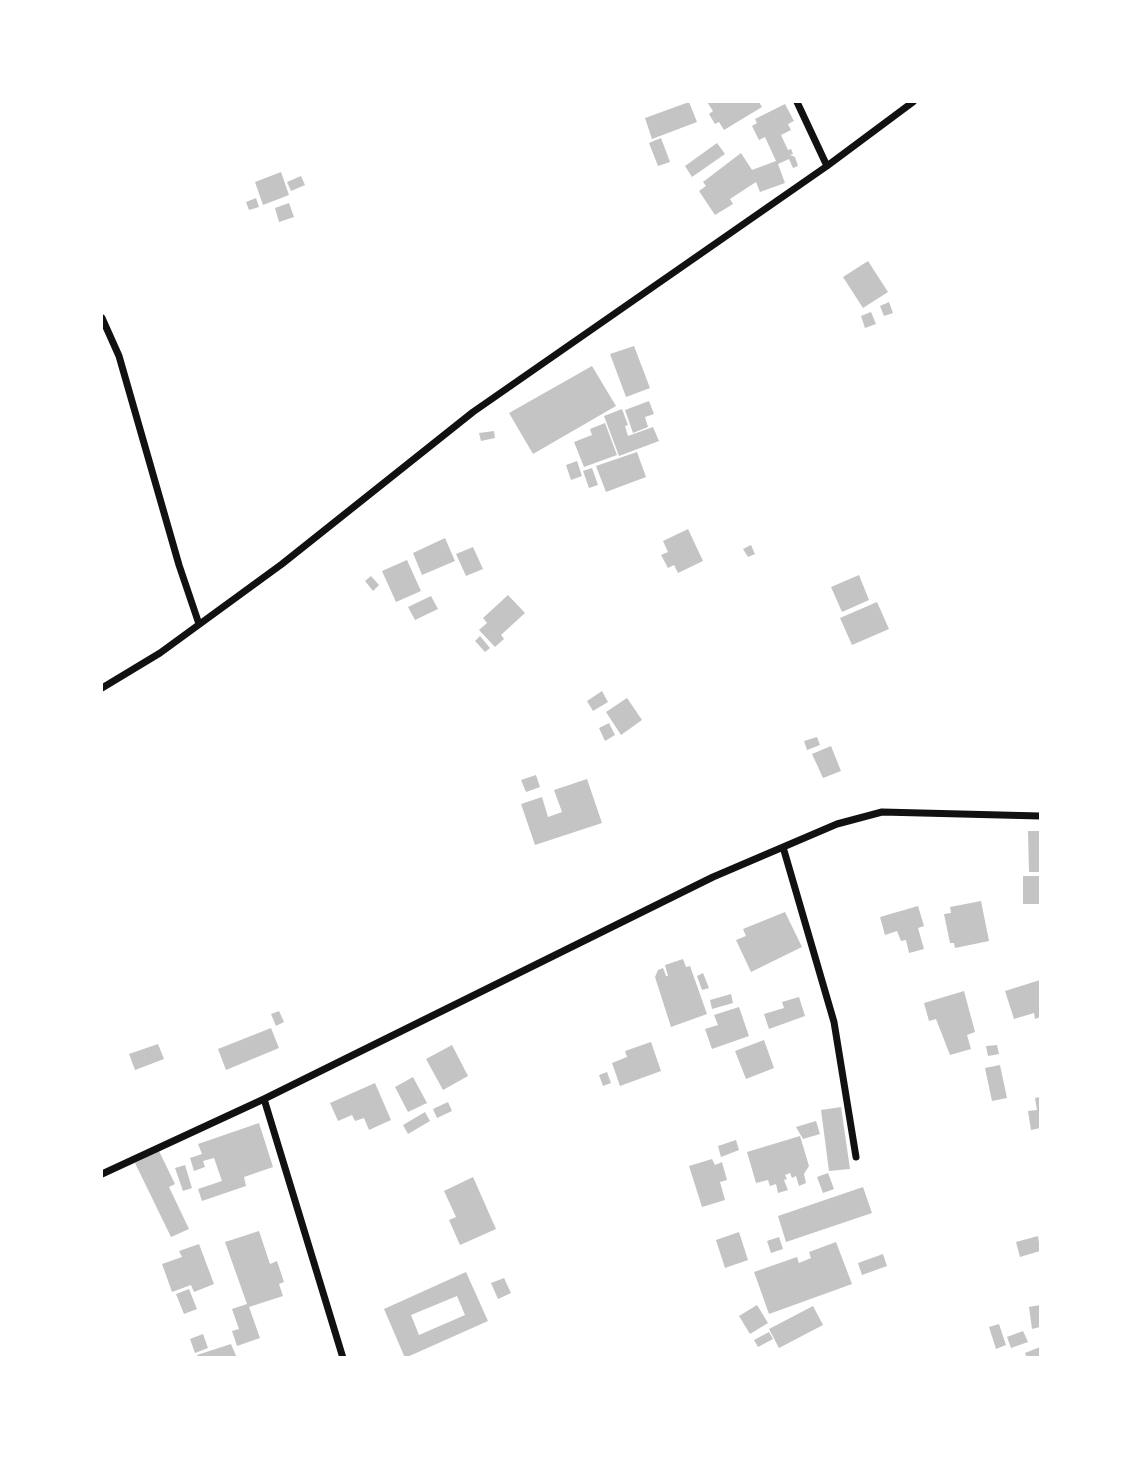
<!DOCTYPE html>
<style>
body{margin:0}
#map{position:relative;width:1142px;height:1459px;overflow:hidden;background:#fff;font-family:"Source Serif 4",serif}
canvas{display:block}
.frame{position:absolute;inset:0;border:103px solid #fff;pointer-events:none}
</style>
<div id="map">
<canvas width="1142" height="1459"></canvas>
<div class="frame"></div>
</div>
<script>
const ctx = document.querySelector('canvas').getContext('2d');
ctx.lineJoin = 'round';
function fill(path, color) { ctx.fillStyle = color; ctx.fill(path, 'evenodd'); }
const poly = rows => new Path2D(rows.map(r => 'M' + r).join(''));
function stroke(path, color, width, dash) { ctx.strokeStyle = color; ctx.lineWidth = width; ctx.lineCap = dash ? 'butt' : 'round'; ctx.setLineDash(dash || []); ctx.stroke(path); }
const building = poly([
 [689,102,697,122,652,139,645,118],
 [707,102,759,102,762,107,724,130,719,122,715,124,709,114,713,111],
 [785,104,794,121,788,124,791,130,781,135,788,150,791,149,793,154,790,155,795,157,798,166,793,168,789,159,778,164,785,183,760,192,756,182,730,199,733,204,715,215,699,191,706,186,703,182,741,153,752,170,776,161,765,137,759,140,752,126,757,123,755,119],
 [661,138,670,162,658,166,649,143],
 [717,143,725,154,692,177,685,166],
 [281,172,289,195,263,205,255,182],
 [301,176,305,185,291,191,287,182],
 [256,198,259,207,249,210,246,202],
 [289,203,294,217,279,222,275,208],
 [868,261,888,292,863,308,843,277],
 [889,302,893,313,884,316,880,306],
 [871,312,876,324,865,328,861,316],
 [634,346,650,388,626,397,610,354],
 [592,366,616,406,533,454,509,413],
 [649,401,654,414,645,417,648,427,633,433,625,410],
 [622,409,628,425,625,426,628,436,653,427,659,441,619,456,604,416],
 [605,423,617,455,584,467,574,442,592,435,590,429],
 [494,431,495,438,481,441,479,433],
 [637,452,646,477,606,492,596,466],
 [577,461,582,476,571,480,566,465],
 [592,468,598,485,589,488,583,471],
 [688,529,703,561,678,573,674,565,668,568,661,555,668,552,663,541],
 [445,538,455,561,422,575,413,553],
 [751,545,755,554,748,557,743,549],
 [473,547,483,569,466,576,456,554],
 [407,560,421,591,396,602,382,571],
 [859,575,869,600,842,612,831,587],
 [371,576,379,585,373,591,365,581],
 [508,595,525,613,501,635,504,639,495,647,479,630,487,623,483,618],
 [431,596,438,609,415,620,408,607],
 [877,602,889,629,852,645,840,618],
 [480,636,490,648,485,652,475,641],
 [602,691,608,702,593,711,587,701],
 [627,698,642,720,621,735,606,712],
 [609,723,615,735,605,741,599,728],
 [817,737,820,745,807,750,804,741],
 [831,746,841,771,823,778,812,754],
 [536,775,540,787,526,792,521,780],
 [587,779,602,823,535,845,521,804,542,797,548,817,562,812,554,790],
 [1028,831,1040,831,1040,872,1029,872],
 [1023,876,1040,876,1040,904,1023,904],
 [981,901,989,941,955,948,954,943,950,943,944,914,951,913,950,907],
 [918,906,924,926,918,928,924,949,909,953,906,940,901,941,897,931,885,935,880,917],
 [785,912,802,947,751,972,736,940,746,936,743,929],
 [683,959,686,967,690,966,707,1014,671,1027,655,977,658,970,663,968,666,976,668,976,665,965],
 [703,973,709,988,702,990,697,976],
 [1040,980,1040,1017,1035,1019,1034,1013,1014,1019,1005,991],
 [964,991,975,1032,967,1035,971,1049,950,1055,936,1019,929,1021,924,1003],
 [731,994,733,1003,712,1009,710,1000],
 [799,997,805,1016,769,1029,764,1014,784,1008,782,1002],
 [739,1007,749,1036,712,1049,705,1029,718,1025,714,1015],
 [279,1011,284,1022,276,1026,271,1014],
 [271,1028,279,1048,226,1070,218,1049],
 [764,1040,774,1068,746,1079,735,1051],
 [651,1042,661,1071,620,1086,612,1063,627,1057,625,1051],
 [158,1044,164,1059,135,1070,129,1054],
 [452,1045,468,1076,443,1090,426,1059],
 [997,1045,999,1054,988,1056,986,1046],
 [1000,1065,1007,1098,992,1101,985,1068],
 [607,1072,611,1083,603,1086,599,1075],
 [413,1077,427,1103,408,1112,395,1087],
 [375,1083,391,1120,369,1130,364,1118,355,1121,352,1115,338,1121,330,1103],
 [1040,1097,1040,1128,1031,1130,1028,1111,1037,1110,1035,1098],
 [448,1102,452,1111,437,1118,433,1109],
 [841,1107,850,1169,829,1171,821,1110],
 [425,1112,430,1121,408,1134,403,1125],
 [816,1121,820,1134,803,1139,796,1127],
 [259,1123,273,1167,244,1177,246,1186,202,1201,198,1189,222,1181,214,1158,203,1161,205,1167,194,1171,190,1158,202,1154,198,1144],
 [800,1136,809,1166,804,1174,806,1183,799,1186,796,1176,792,1178,790,1173,785,1175,787,1179,784,1180,788,1190,778,1193,776,1184,770,1186,768,1180,756,1183,747,1152],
 [736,1140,739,1150,721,1157,718,1146],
 [159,1151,175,1184,169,1187,189,1229,171,1237,135,1163],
 [712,1159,715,1165,722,1162,727,1180,720,1182,725,1200,702,1207,689,1166],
 [185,1165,192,1188,183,1191,175,1168],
 [828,1173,834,1189,823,1193,817,1177],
 [473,1177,496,1229,460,1245,449,1220,456,1217,444,1191],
 [863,1187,872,1213,786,1242,778,1216],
 [259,1231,270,1264,277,1261,284,1282,279,1284,283,1296,249,1307,260,1338,237,1346,232,1331,239,1329,232,1309,247,1304,225,1242],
 [739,1232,748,1260,725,1268,716,1240],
 [1038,1236,1040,1251,1020,1257,1016,1242],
 [779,1237,783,1249,771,1253,767,1241],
 [836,1242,852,1284,769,1314,754,1272,797,1257,799,1263,811,1258,809,1252],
 [199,1244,214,1284,194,1292,191,1285,172,1292,162,1264,182,1257,179,1251],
 [883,1254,887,1266,862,1275,858,1263],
 [466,1272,488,1321,405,1358,384,1309],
 [457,1296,465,1315,419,1335,411,1315],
 [504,1278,511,1293,498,1299,491,1283],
 [189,1289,197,1309,184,1314,176,1294],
 [757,1305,768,1323,750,1334,739,1316],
 [1040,1305,1040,1327,1032,1329,1029,1307],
 [813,1306,823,1325,779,1348,769,1329],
 [999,1324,1006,1345,996,1349,989,1327],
 [1023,1331,1028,1342,1011,1348,1007,1337],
 [769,1332,773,1339,758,1347,754,1340],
 [203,1334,208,1348,195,1353,190,1339],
 [231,1344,237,1358,198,1358,197,1355],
 [1040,1347,1040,1358,1027,1358,1025,1353]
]);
const minor = poly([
 [797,102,827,166],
 [102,318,119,356,179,565,199,624],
 [102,688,160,653,282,564,473,412,827,166,913,102],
 [783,847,834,1022,856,1157],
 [264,1099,343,1358],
 [102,1174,264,1099,713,877,837,824,882,812,1040,816]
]);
fill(building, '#c4c4c4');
stroke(minor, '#111', 7);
</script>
